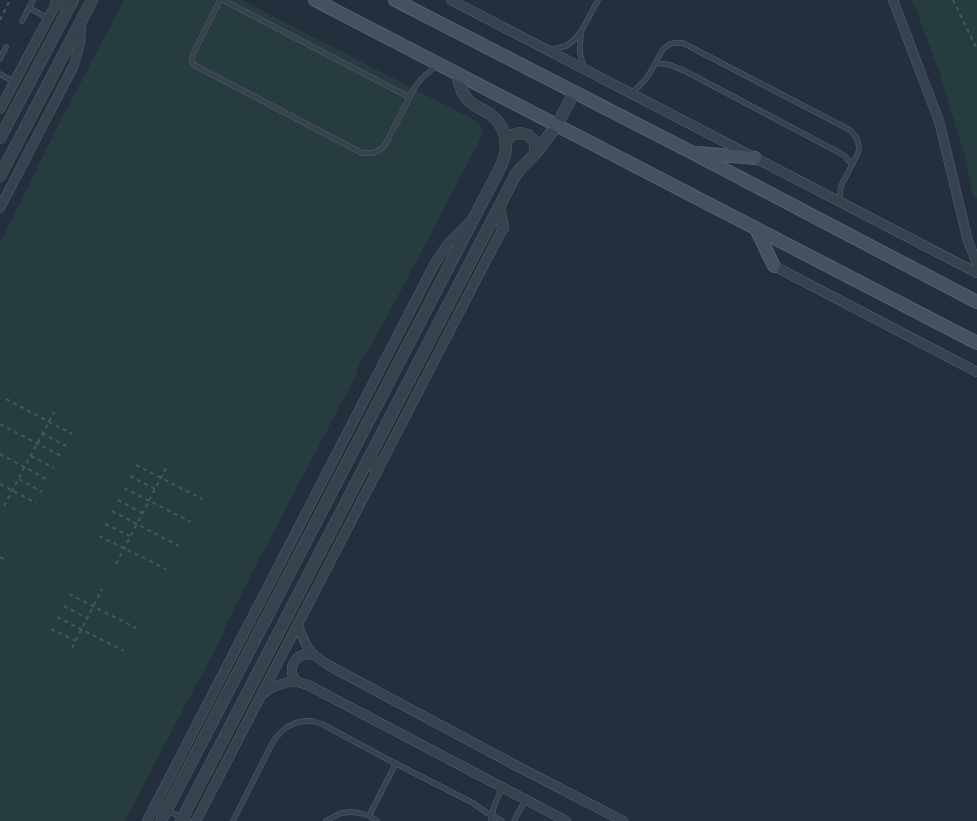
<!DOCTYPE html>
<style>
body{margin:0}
canvas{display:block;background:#242f3e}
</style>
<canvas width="977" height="821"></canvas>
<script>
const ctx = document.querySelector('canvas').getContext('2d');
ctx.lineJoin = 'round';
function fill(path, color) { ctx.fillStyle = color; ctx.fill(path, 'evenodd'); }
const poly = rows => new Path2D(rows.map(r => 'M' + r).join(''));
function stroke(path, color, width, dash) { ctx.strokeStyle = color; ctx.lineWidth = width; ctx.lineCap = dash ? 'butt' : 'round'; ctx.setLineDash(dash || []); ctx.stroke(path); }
const green = poly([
 [124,0,242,0,472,119,481,126,482,131,482,136,390,311,358,367,356,375,254,569,223,631,223,635,190,696,125,821,0,821,0,243,59,124],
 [911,0,977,0,977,198,973,196,966,160,939,71,916,9]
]);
const path = poly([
 [953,0,977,49],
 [0,20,10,0],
 [6,399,72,434],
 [0,424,61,456],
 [42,433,66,446],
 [0,454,48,480],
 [31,456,54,468],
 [136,465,202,499],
 [130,476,155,489],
 [19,479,42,492],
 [0,484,36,503],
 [124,488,191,522],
 [118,500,142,513],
 [4,506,54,412],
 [112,511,179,546],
 [105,524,130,536],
 [99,536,166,569],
 [0,557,6,560],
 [116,564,166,468],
 [69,594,136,628],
 [64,606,87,618],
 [57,617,124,651],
 [51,629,76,641],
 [72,648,102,589]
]);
const service = poly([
 [220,0,193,54,192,58,192,62,194,65,362,153,373,153,381,149,385,145,415,87,422,78,436,66],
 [223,0,409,97],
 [29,8,48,18],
 [22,21,33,0],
 [581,34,580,46,580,53,584,68],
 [550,50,566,46,575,39,582,30,598,0],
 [0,59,6,47],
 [657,63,670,65,685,71,840,153,845,156,852,165],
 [0,74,14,82],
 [632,93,645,80,651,71,663,49,670,44,674,43,683,43,850,130,856,137,858,141,859,149,858,153,841,186,840,194,840,202],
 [155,805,189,821],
 [369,816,396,763],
 [233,821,274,740,280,733,287,727,295,723,304,721,313,721,322,724,387,759,473,803,487,813,502,821],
 [326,821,341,813,350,812,360,813,369,816,377,821],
 [491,821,494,806,502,788],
 [514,821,525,800]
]);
const minor = poly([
 [451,0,977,273],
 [893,0,939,121,968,241,977,264],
 [0,109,58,0],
 [0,208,74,65,80,43,81,22],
 [774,266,977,372],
 [298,623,300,632,308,648,314,655,328,665,511,763,623,821],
 [298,682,294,678,292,673,292,667,294,662,298,657,303,655,309,654,314,655],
 [264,693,272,687,289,682,298,682,308,685,566,821],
 [147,821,434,265,447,245,470,222],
 [196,821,503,228]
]);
const tertiary = poly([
 [56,4,65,0],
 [0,138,73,0],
 [506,141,512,135,520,133,528,135,534,141,535,145,535,154],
 [0,176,92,0],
 [499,208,503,228],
 [371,454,376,472],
 [161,821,501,166,505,155,506,146,505,136,502,128,497,120,490,114,474,105,467,99,462,91,459,83,459,74],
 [181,821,516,174,522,167,535,154,557,125,574,93]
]);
const secondary = poly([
 [315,0,977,343],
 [395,0,691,152,977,302],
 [697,153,755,158],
 [756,229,774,266]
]);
fill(green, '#263c3f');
stroke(service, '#565f6c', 5.5);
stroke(minor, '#565f6c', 10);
stroke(tertiary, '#565f6c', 12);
stroke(secondary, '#565f6c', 14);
stroke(path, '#44595c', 2, [4, 4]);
stroke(service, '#38414e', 4.5);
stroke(minor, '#38414e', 9);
stroke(tertiary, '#38414e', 11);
stroke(secondary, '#465061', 12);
</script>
